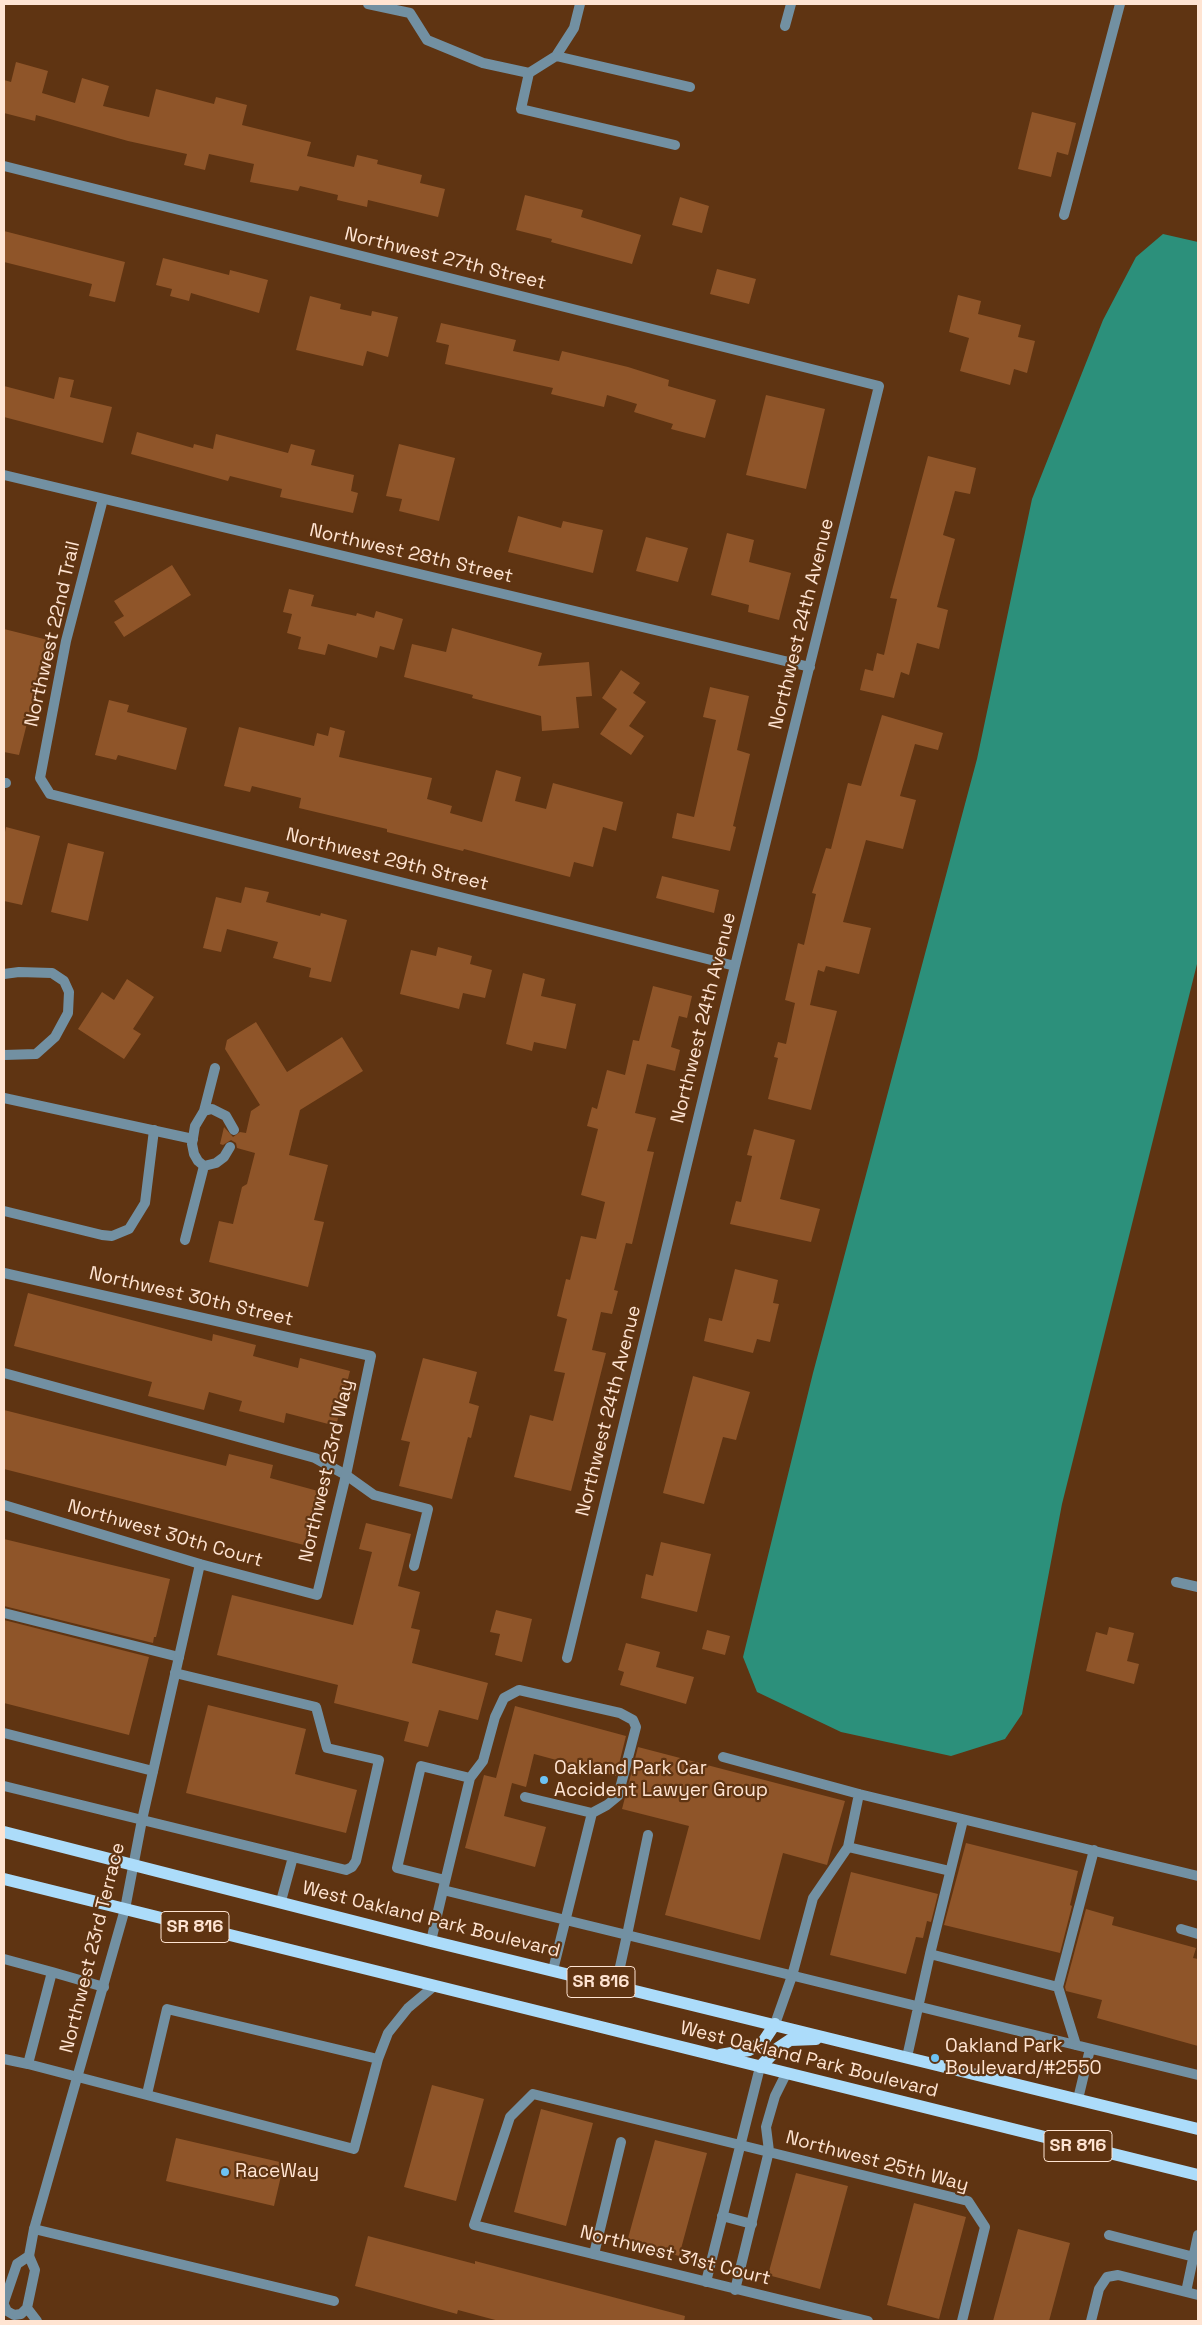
<!DOCTYPE html>
<style>
body{margin:0}
#map{position:relative;width:1202px;height:2325px;overflow:hidden;background:#5f3412;font-family:"Space Grotesk",sans-serif}
canvas{display:block}
.frame{position:absolute;inset:0;border:5px solid #ffe4d2;pointer-events:none}
</style>
<div id="map">
<canvas width="1202" height="2325"></canvas>
<div class="frame"></div>
</div>
<script>
const ctx = document.querySelector('canvas').getContext('2d');
ctx.lineJoin = 'round';
function fill(path, color) { ctx.fillStyle = color; ctx.fill(path, 'evenodd'); }
const poly = rows => new Path2D(rows.map(r => 'M' + r).join(''));
function stroke(path, color, width, dash) { ctx.strokeStyle = color; ctx.lineWidth = width; ctx.lineCap = dash ? 'butt' : 'round'; ctx.setLineDash(dash || []); ctx.stroke(path); }
function label(font, color, halo, rows, align = 'center') {
  ctx.font = font + ' "Space Grotesk",sans-serif'; ctx.lineWidth = 4.5; ctx.setLineDash([]); ctx.textBaseline = 'middle'; ctx.strokeStyle = halo; ctx.fillStyle = color; for (const [text, x, y, turn = 0] of rows) {
    ctx.save(); ctx.translate(x, y); ctx.rotate((+turn || 0) * Math.PI / 180); ctx.textAlign = isNaN(turn) ? turn : align; if (halo) ctx.strokeText(text, 0, 0); ctx.fillText(text, 0, 0); ctx.restore();
  }
}
const water = poly([
 [1163,234,1198,242,1198,960,1062,1504,1022,1714,1005,1739,951,1756,841,1732,757,1692,743,1657,813,1373,977,759,1032,499,1103,320,1136,257]
]);
const building = poly([
 [16,62,48,71,42,93,75,103,82,78,109,86,103,106,149,117,156,89,214,104,216,97,247,105,242,125,311,142,307,156,354,167,357,155,378,160,377,164,422,175,420,183,445,189,438,217,368,200,367,207,337,200,338,195,300,186,298,191,250,182,254,164,209,154,205,170,184,165,187,154,128,141,36,115,35,121,4,113,4,80,11,82],
 [1032,112,1076,123,1068,155,1057,152,1051,177,1018,169],
 [525,195,583,210,581,217,641,235,632,264,551,242,552,239,516,230],
 [680,197,709,206,702,233,672,225],
 [4,231,125,262,115,302,89,296,92,284,4,262],
 [163,258,229,275,230,270,268,280,259,313,191,293,189,301,170,296,172,289,156,285],
 [717,269,756,279,749,304,710,294],
 [958,295,981,301,978,314,1021,325,1018,337,1035,341,1027,373,1014,369,1010,385,960,371,969,338,949,332],
 [310,296,341,304,340,309,371,316,372,311,398,317,388,357,367,351,363,366,296,350],
 [441,323,516,340,513,351,559,361,562,351,628,367,669,380,668,386,716,400,705,438,671,429,673,424,634,412,637,404,607,395,604,407,551,394,553,388,445,364,449,345,436,342],
 [59,377,74,380,70,397,112,407,103,443,4,417,4,386,54,399],
 [766,395,825,409,806,489,746,475],
 [137,432,193,448,194,444,213,449,216,434,288,453,291,444,315,450,311,465,354,475,351,491,358,493,353,513,280,497,282,489,230,476,228,481,131,454],
 [399,444,455,458,439,521,399,511,402,499,386,496],
 [928,456,976,468,970,494,955,491,943,535,955,539,937,607,948,610,939,649,917,643,909,675,901,672,894,698,860,690,865,669,873,671,877,653,884,655,897,599,890,598],
 [518,516,561,528,563,521,603,530,593,573,508,552],
 [727,533,754,540,749,562,791,573,779,620,748,612,749,605,711,595],
 [646,537,688,548,678,582,636,571],
 [172,565,191,595,124,637,114,622,124,616,114,601],
 [289,589,314,595,311,606,356,616,357,613,374,618,376,611,403,619,394,650,380,646,377,658,328,644,325,655,298,649,301,637,287,633,292,614,283,612],
 [452,628,542,653,538,666,589,662,592,696,576,697,579,728,542,731,541,716,472,698,473,695,404,677,412,644,446,652],
 [4,629,48,640,19,755,4,752],
 [621,670,640,683,633,693,646,702,629,726,644,736,631,755,600,734,617,709,602,698],
 [710,687,749,696,737,750,750,754,733,826,736,827,730,851,672,838,677,813,694,817,716,720,703,717],
 [109,700,129,705,127,712,187,728,176,770,118,755,116,760,95,755],
 [882,715,943,733,938,750,915,744,900,796,916,800,903,849,866,840,843,922,871,928,859,974,826,966,824,972,818,970,810,1005,837,1011,811,1110,768,1099,778,1058,774,1057,778,1042,786,1044,795,1003,785,1000,798,943,804,945,816,894,812,893,826,848,831,849,848,783,861,786],
 [239,727,314,746,317,733,328,736,330,727,345,731,339,757,432,778,427,799,452,806,450,813,482,822,496,770,521,777,515,801,546,809,553,783,623,802,616,831,603,827,593,867,574,862,570,877,464,849,463,851,387,832,387,829,299,808,301,798,252,786,250,792,224,786],
 [6,827,40,836,22,905,4,901,4,837],
 [68,843,104,852,88,921,51,912],
 [662,876,719,890,714,913,656,898],
 [245,887,269,892,266,902,320,916,321,913,347,920,331,982,309,977,311,968,273,958,278,942,227,929,221,952,203,948,216,897,241,903],
 [438,947,472,956,470,964,492,970,485,998,463,993,459,1009,400,994,411,950,436,956],
 [523,973,545,979,541,996,576,1004,566,1049,534,1042,532,1051,506,1044],
 [127,979,154,997,133,1029,141,1034,124,1059,78,1029,102,992,114,1000],
 [653,986,692,996,687,1018,679,1016,671,1047,680,1050,675,1071,647,1064,635,1113,656,1118,647,1151,654,1152,632,1244,626,1243,614,1290,618,1291,612,1314,601,1312,592,1350,606,1353,571,1491,514,1477,530,1415,553,1421,565,1373,554,1371,567,1319,557,1316,566,1279,570,1280,581,1236,596,1239,605,1202,581,1195,598,1129,587,1126,592,1107,597,1109,607,1070,625,1075,633,1040,639,1041],
 [256,1022,287,1072,342,1037,363,1071,300,1110,289,1155,328,1165,314,1220,324,1222,308,1287,209,1262,219,1221,233,1224,242,1187,247,1184,255,1153,237,1148,236,1143,231,1140,223,1145,220,1144,224,1127,233,1137,240,1132,246,1133,251,1111,260,1105,225,1049,227,1040],
 [754,1129,795,1140,780,1199,820,1209,811,1242,730,1224,736,1201,741,1202,752,1156,747,1155],
 [735,1269,778,1280,773,1303,779,1304,770,1342,757,1339,753,1353,704,1341,709,1318,722,1321],
 [28,1293,212,1341,213,1334,256,1345,253,1356,298,1368,300,1358,350,1371,336,1426,286,1413,284,1423,239,1411,242,1401,209,1392,204,1410,148,1396,152,1382,14,1346],
 [423,1358,477,1372,469,1403,479,1406,471,1438,468,1437,452,1499,399,1486,410,1442,401,1440],
 [693,1376,750,1392,736,1440,723,1437,704,1504,663,1493],
 [4,1410,226,1466,229,1454,273,1465,270,1478,318,1491,304,1545,4,1469],
 [366,1523,411,1534,398,1586,420,1592,411,1628,420,1630,412,1663,488,1683,478,1720,439,1710,428,1747,404,1741,409,1722,334,1703,338,1685,217,1655,232,1595,353,1625,372,1552,359,1549],
 [4,1539,170,1579,156,1637,154,1637,153,1643,4,1606],
 [661,1542,711,1554,697,1612,641,1598,646,1574,653,1576],
 [496,1610,532,1619,522,1662,495,1655,500,1634,490,1632],
 [4,1620,149,1657,129,1735,4,1703],
 [1109,1627,1134,1633,1127,1661,1139,1664,1134,1684,1086,1671,1096,1632,1107,1635],
 [707,1630,730,1636,725,1655,702,1649],
 [626,1643,660,1652,656,1667,694,1677,686,1704,620,1685,624,1672,618,1670],
 [208,1705,306,1729,295,1774,357,1790,346,1833,186,1793],
 [515,1706,626,1736,616,1776,534,1754,526,1787,512,1783,504,1816,546,1827,535,1867,465,1848,484,1775,496,1778],
 [638,1747,845,1801,827,1865,783,1853,760,1940,665,1915,689,1826,622,1809],
 [966,1843,1078,1871,1070,1905,1072,1906,1060,1953,944,1925],
 [851,1872,938,1894,931,1922,927,1921,923,1938,916,1937,906,1974,830,1955],
 [1086,1909,1114,1917,1112,1925,1196,1948,1193,1958,1198,1959,1198,2046,1097,2018,1102,2000,1066,1991,1065,1987],
 [432,2085,484,2099,456,2201,404,2187],
 [541,2109,593,2123,566,2226,514,2212],
 [176,2138,284,2163,274,2206,166,2181],
 [655,2140,707,2153,679,2256,627,2242],
 [796,2173,848,2186,820,2289,768,2275],
 [914,2203,966,2217,939,2319,887,2305],
 [1018,2229,1070,2243,1049,2321,993,2321],
 [368,2236,475,2264,475,2261,685,2316,684,2321,499,2321,458,2310,457,2314,355,2286]
]);
const service = poly([
 [368,4,410,13,427,40,483,63,529,73,521,109,675,145],
 [785,26,791,4],
 [556,56,574,28,580,4],
 [529,73,556,56,690,87],
 [4,974,19,972,52,973,64,981,69,992,68,1013,55,1037,36,1054,4,1055],
 [204,1111,215,1068],
 [230,1147,224,1157,216,1163,204,1166,198,1161,194,1154,192,1144,195,1126,204,1111,212,1109,226,1116,234,1130],
 [4,1211,102,1235,112,1236,129,1229,145,1203,154,1130],
 [185,1240,204,1166],
 [4,1373,315,1458,346,1475,374,1495,428,1509,414,1566],
 [1176,1582,1198,1587],
 [4,1613,179,1657],
 [175,1673,316,1707,327,1748,379,1760,356,1861,352,1867,346,1870,293,1857],
 [4,1733,153,1771],
 [723,1757,859,1794,1198,1876],
 [4,1786,293,1857,281,1901],
 [525,1797,592,1813,553,1970],
 [648,1835,627,1935,1198,2075],
 [848,1847,950,1871],
 [445,1880,397,1868,421,1766,470,1778],
 [443,1890,470,1778,483,1761,495,1717,504,1698,519,1690,620,1713,633,1720,636,1727,618,1796,607,1805,592,1813],
 [1181,1929,1198,1934],
 [431,1941,443,1890,627,1935,616,1985],
 [930,1954,963,1820],
 [4,1959,52,1972],
 [1058,1987,1094,1850],
 [775,2024,792,1976,813,1898,848,1847,859,1794],
 [907,2057,930,1954,1058,1987,1076,2045],
 [4,2059,28,2064,52,1972,104,1987],
 [378,2059,388,2033,408,2008,433,1987],
 [28,2064,354,2149,378,2059,167,2009,147,2094],
 [1078,2099,1090,2049],
 [722,2216,752,2224],
 [34,2229,334,2301],
 [1109,2235,1198,2258],
 [594,2254,621,2142],
 [1186,2292,1198,2295],
 [4,2305,7,2311,14,2315,21,2314,27,2308,35,2270,29,2256],
 [27,2308,37,2321],
 [1091,2321,1099,2289,1107,2277,1118,2275,1186,2292,1198,2235]
]);
const minor = poly([
 [4,166,879,386,735,966,567,1658],
 [1064,215,1120,4],
 [4,475,810,667],
 [103,499,66,641,40,778,50,794,735,966],
 [4,783,6,783],
 [4,1098,193,1139],
 [4,1273,371,1356,346,1475,317,1595,200,1564,4,1505],
 [706,2282,760,2067],
 [735,2290,769,2151,766,2127,775,2096,786,2074],
 [4,2302,17,2264,29,2256,34,2229,125,1909,142,1820,200,1564],
 [868,2321,474,2225,510,2117,533,2094,968,2201,985,2227,962,2321]
]);
const primary = poly([
 [4,1832,431,1941,1198,2129],
 [4,1879,1198,2175],
 [720,2055,749,2050,763,2042,775,2024],
 [760,2067,778,2048,790,2040,816,2039]
]);
const markers = [
 [544,1780,5,"#6dc2f3"],
 [935,2058,5,"#6dc2f3"],
 [225,2172,5,"#6dc2f3"]
];
const shields = [
 [195,1927,68],
 [601,1982,68],
 [1078,2146,68]
];
const shieldNames = [
 ["SR 816",195,1927],
 ["SR 816",601,1982],
 ["SR 816",1078,2146]
];
const streetNames = [
 ["Northwest 27th Street",445,259,14],
 ["Northwest 28th Street",411,554,13],
 ["Northwest 24th Avenue",802,624,-76],
 ["Northwest 22nd Trail",53,634,-77],
 ["Northwest 29th Street",387,860,14],
 ["Northwest 24th Avenue",704,1018,-76],
 ["Northwest 30th Street",191,1297,13],
 ["Northwest 24th Avenue",609,1411,-76],
 ["Northwest 23rd Way",327,1471,-77],
 ["Northwest 30th Court",165,1534,16],
 ["West Oakland Park Boulevard",431,1920,14],
 ["Northwest 23rd Terrace",93,1948,-76],
 ["West Oakland Park Boulevard",809,2060,14],
 ["Northwest 25th Way",877,2162,15],
 ["Northwest 31st Court",675,2256,14]
];
const poiNames = [
 ["Oakland Park Car",554,1769],
 ["Accident Lawyer Group",554,1791],
 ["Oakland Park",945,2047],
 ["Boulevard/#2550",945,2069],
 ["RaceWay",235,2172]
];
fill(water, '#2c907b');
fill(building, '#8f5529');
stroke(service, '#7290a2', 10);
stroke(minor, '#7290a2', 10);
stroke(primary, '#acdcfa', 12);
for (const [x, y, r, color] of markers) { const dot = new Path2D(); dot.arc(x, y, r, 0, 2 * Math.PI); ctx.fillStyle = color; ctx.fill(dot); stroke(dot, '#5f3412', 2); }
for (const [x, y, w] of shields) { const box = new Path2D(); box.roundRect(x - w / 2, y - 15.5, w, 31, 4); ctx.fillStyle = '#5f3412'; ctx.fill(box); stroke(box, '#ffe4d2', 1); }
label('bold 18px', '#ffe4d2', null, shieldNames);
label('19px', '#ffe4d2', '#5f3412', streetNames);
label('19px', '#ffe4d2', '#5f3412', poiNames, 'left');
</script>
